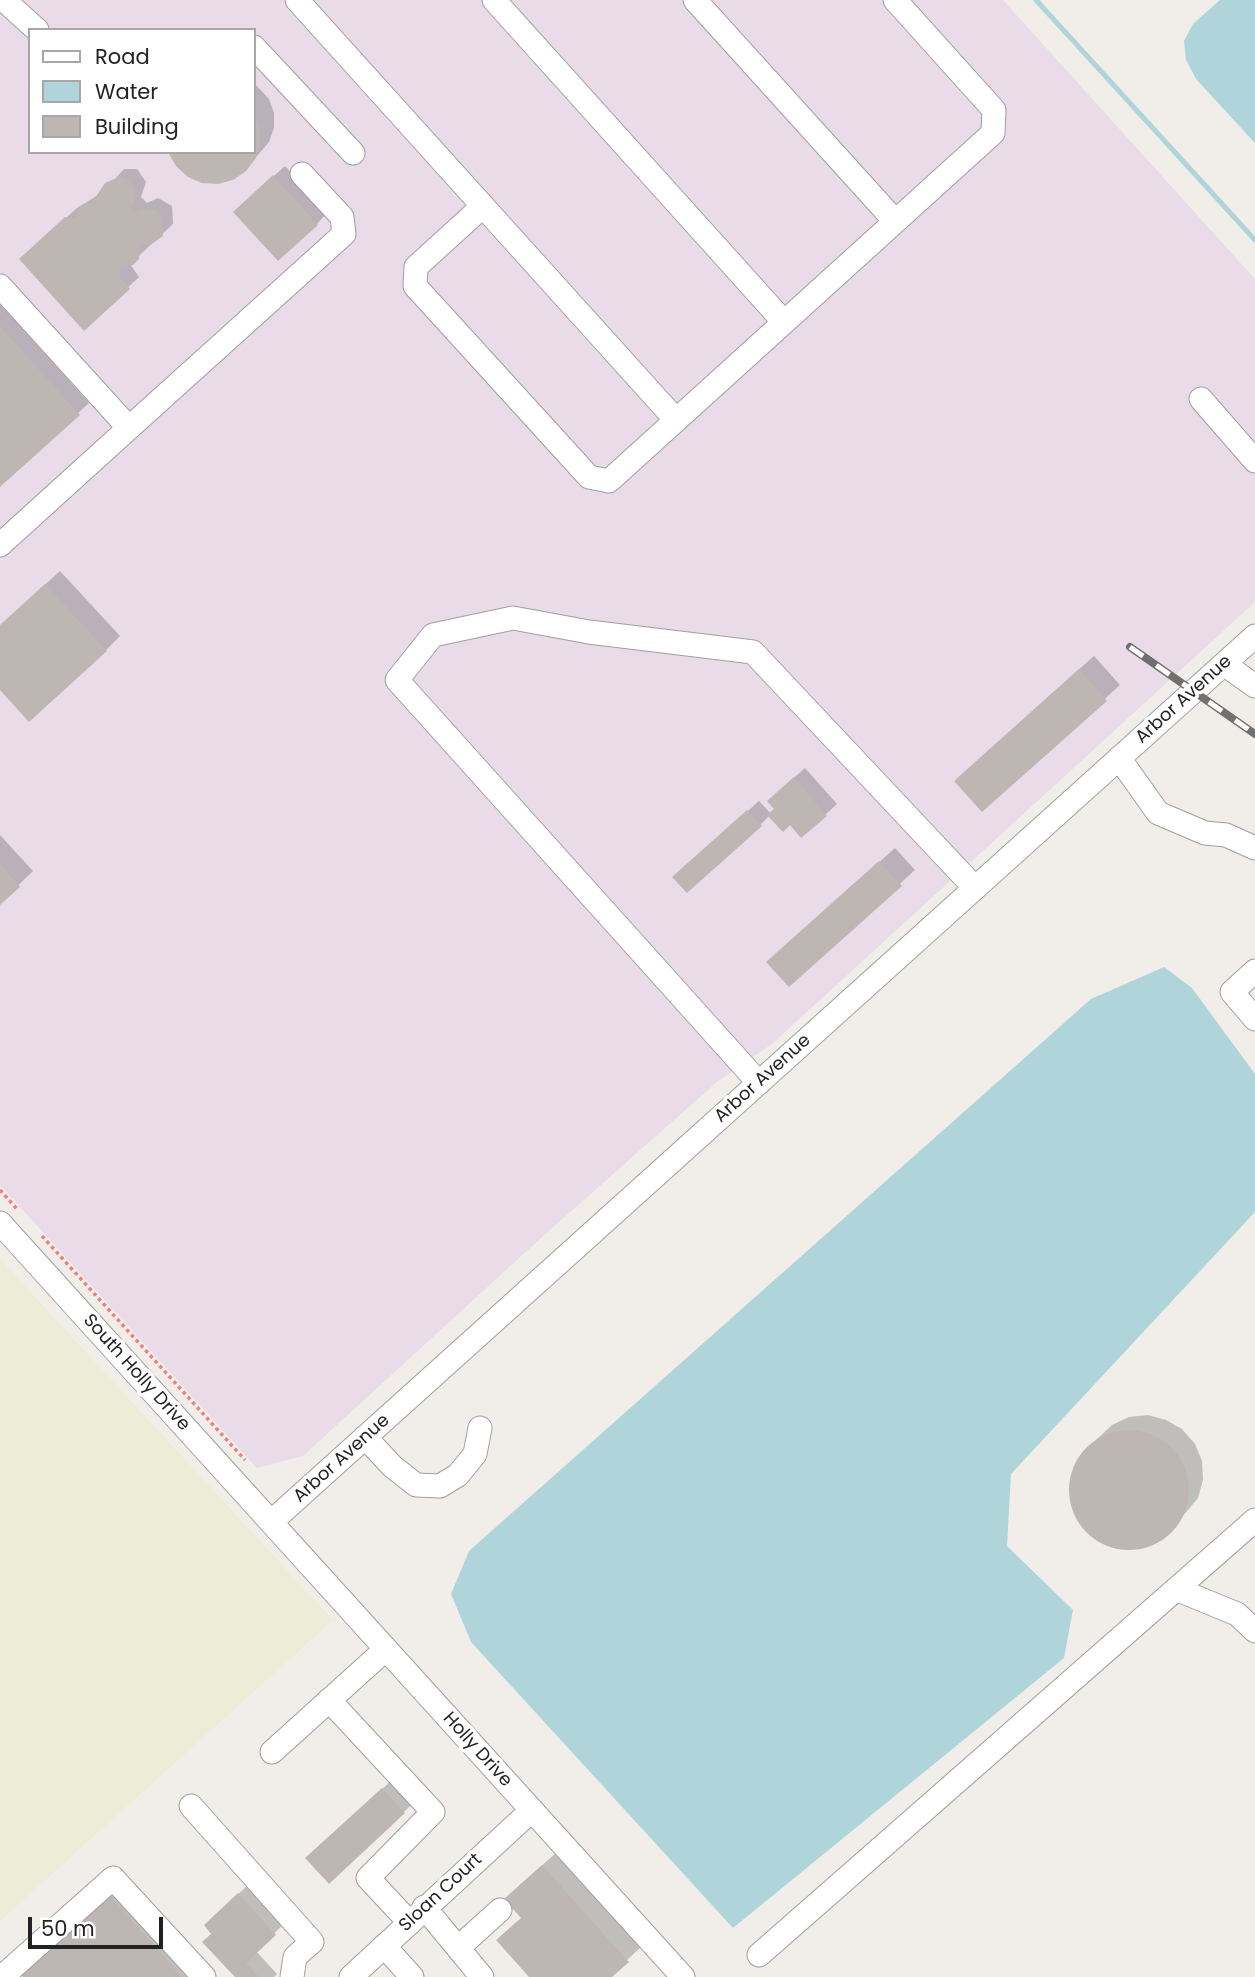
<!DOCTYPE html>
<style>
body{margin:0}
#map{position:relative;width:1255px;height:1977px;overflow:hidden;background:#f1eee9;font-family:Poppins,sans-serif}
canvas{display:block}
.legend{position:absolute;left:28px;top:28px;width:228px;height:126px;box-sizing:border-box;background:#fff;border:2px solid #a7a7a7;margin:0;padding:9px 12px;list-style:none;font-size:21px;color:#222}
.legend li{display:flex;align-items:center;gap:14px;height:35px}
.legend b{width:35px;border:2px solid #a7a7a7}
.scale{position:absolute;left:28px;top:1917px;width:135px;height:32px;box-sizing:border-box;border:4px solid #222;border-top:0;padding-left:9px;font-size:21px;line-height:24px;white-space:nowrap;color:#222;-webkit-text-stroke:5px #fff;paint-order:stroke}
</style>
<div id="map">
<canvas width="1255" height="1977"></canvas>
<ul class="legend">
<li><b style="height:9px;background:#fff"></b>Road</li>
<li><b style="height:19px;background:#afd5da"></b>Water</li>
<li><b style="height:19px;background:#beb6b2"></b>Building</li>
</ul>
<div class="scale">50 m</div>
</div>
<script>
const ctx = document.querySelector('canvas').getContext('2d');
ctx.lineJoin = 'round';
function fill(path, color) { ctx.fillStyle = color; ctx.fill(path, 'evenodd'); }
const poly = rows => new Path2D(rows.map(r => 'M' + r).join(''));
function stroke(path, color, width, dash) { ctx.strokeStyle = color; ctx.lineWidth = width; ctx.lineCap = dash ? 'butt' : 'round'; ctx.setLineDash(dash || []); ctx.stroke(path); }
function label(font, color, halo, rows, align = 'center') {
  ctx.font = font + ' Poppins,sans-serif'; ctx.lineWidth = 7; ctx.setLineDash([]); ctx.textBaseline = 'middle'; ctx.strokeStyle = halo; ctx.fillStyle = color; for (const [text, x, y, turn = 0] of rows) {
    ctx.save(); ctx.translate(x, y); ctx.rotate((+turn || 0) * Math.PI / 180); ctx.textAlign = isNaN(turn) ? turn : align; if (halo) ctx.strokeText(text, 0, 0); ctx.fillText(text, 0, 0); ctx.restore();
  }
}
const industrial = poly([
 [0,0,1003,0,1255,279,1255,602,772,1044,717,1082,541,1238,303,1456,257,1468,0,1185],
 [30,30,254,30,254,152,30,152]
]);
const farmland = poly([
 [0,1259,333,1620,0,1921]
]);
const water = poly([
 [1220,0,1255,0,1255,143,1196,79,1186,60,1184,41,1193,24],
 [1164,967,1192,988,1255,1074,1255,1212,1011,1474,1007,1546,1073,1610,1064,1658,733,1928,471,1642,451,1594,469,1551,1091,999]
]);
const shadow = poly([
 [254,83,269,99,274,113,274,128,269,142,245,170,254,152],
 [285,166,327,213,317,224,246,201],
 [124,169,137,169,146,182,141,197,147,203,158,198,172,206,173,224,130,264,139,277,84,329,32,249,77,208,103,192],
 [0,304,89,403,0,485],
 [60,571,120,636,106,650,0,688,0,626],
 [1094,656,1120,685,982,810,970,767],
 [805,768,837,804,802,836,790,822,770,815,760,825,685,867,759,801,771,814,776,809,779,791],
 [0,835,33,871,0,903],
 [895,848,915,870,789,984,783,948],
 [1148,1415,1166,1420,1182,1429,1195,1444,1202,1461,1203,1480,1198,1498,1171,1530,1155,1542,1136,1548,1116,1547,1097,1540,1083,1527,1073,1509,1070,1490,1073,1470,1082,1453,1112,1425,1129,1417],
 [393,1779,414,1802,404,1812,318,1848],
 [557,1852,642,1946,609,1977,531,1977,520,1885],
 [125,1883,209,1977,25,1977,23,1974],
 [249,1884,285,1923,256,1951,277,1974,274,1977,237,1977,216,1915]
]);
const stream = poly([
 [1036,0,1255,240]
]);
const building = poly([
 [254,110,260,128,260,144,256,158,246,171,233,180,218,184,202,183,188,177,176,166,168,152,254,152],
 [273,175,318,225,278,261,233,212],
 [119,177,126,179,134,187,136,199,131,208,136,212,146,208,156,210,162,216,163,236,149,246,140,244,139,259,133,265,120,268,120,277,130,289,84,331,19,259,65,217,75,218,80,206,93,201,105,183],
 [0,326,80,415,0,487],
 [45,584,107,651,29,722,0,690,0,625],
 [1079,669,1107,701,982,812,954,781],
 [794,777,827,816,801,838,790,825,783,832,767,815,774,809,767,801],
 [747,810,762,826,687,893,672,877],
 [879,861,902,886,789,987,766,962],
 [0,864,20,887,0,905],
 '1069 1490a60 60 0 1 1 120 0a60 60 0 1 1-120 0Z',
 [382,1788,405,1813,329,1884,305,1858],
 [542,1865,629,1962,612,1977,529,1977,496,1940,521,1918,504,1899],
 [238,1893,276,1935,246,1963,259,1977,235,1977,202,1942,211,1934,204,1925],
 [110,1895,182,1977,23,1977,21,1974]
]);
const path = poly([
 [0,1190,18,1210],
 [42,1236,245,1460]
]);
const minor = poly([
 [4,0,37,30],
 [297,0,676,420],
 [494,0,784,322],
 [695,0,895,221],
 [254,47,353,153],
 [483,206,416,267,415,286,589,477,609,481,993,133,994,110,895,0],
 [0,286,129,428,0,545],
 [1201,399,1255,461],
 [129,428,344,234,342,217,302,174],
 [1224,664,1255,686],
 [1119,758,1158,813,1205,833,1226,835,1255,848],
 [1255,971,1232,992,1255,1019],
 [759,1083,397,680,433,635,513,618,589,632,753,652,975,888],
 [0,1223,683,1977],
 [365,1437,392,1466,416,1485,440,1486,458,1475,475,1454,480,1428],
 [271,1522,1255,636],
 [1176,1589,1237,1614,1255,1631],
 [329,1700,433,1812,368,1878,410,1923],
 [272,1752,386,1649],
 [191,1806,312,1942,295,1957,292,1977],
 [424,1907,458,1948,500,1910],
 [384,1946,412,1977],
 [458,1948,482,1977],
 [759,1955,1255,1520],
 [2,1977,113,1878,204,1977],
 [351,1977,532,1810]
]);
const rail = poly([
 [1130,647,1255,734]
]);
const streetNames = [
 ["Arbor Avenue",1184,700,-42],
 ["Arbor Avenue",763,1079,-42],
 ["South Holly Drive",136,1373,48],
 ["Arbor Avenue",342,1459,-42],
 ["Holly Drive",477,1750,48],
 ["Sloan Court",441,1893,-43]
];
fill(industrial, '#e9dce8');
fill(farmland, '#edecd7');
fill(water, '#afd5da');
fill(shadow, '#0003');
stroke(stream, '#afd5da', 5);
fill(building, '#beb6b2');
stroke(minor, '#9f9f9f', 25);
stroke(path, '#ed7f7f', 3.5, [3.5, 3.5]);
stroke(minor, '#fff', 23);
stroke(rail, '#707070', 8);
stroke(rail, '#fff', 5, [16]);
label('18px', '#222', '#fff', streetNames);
</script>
